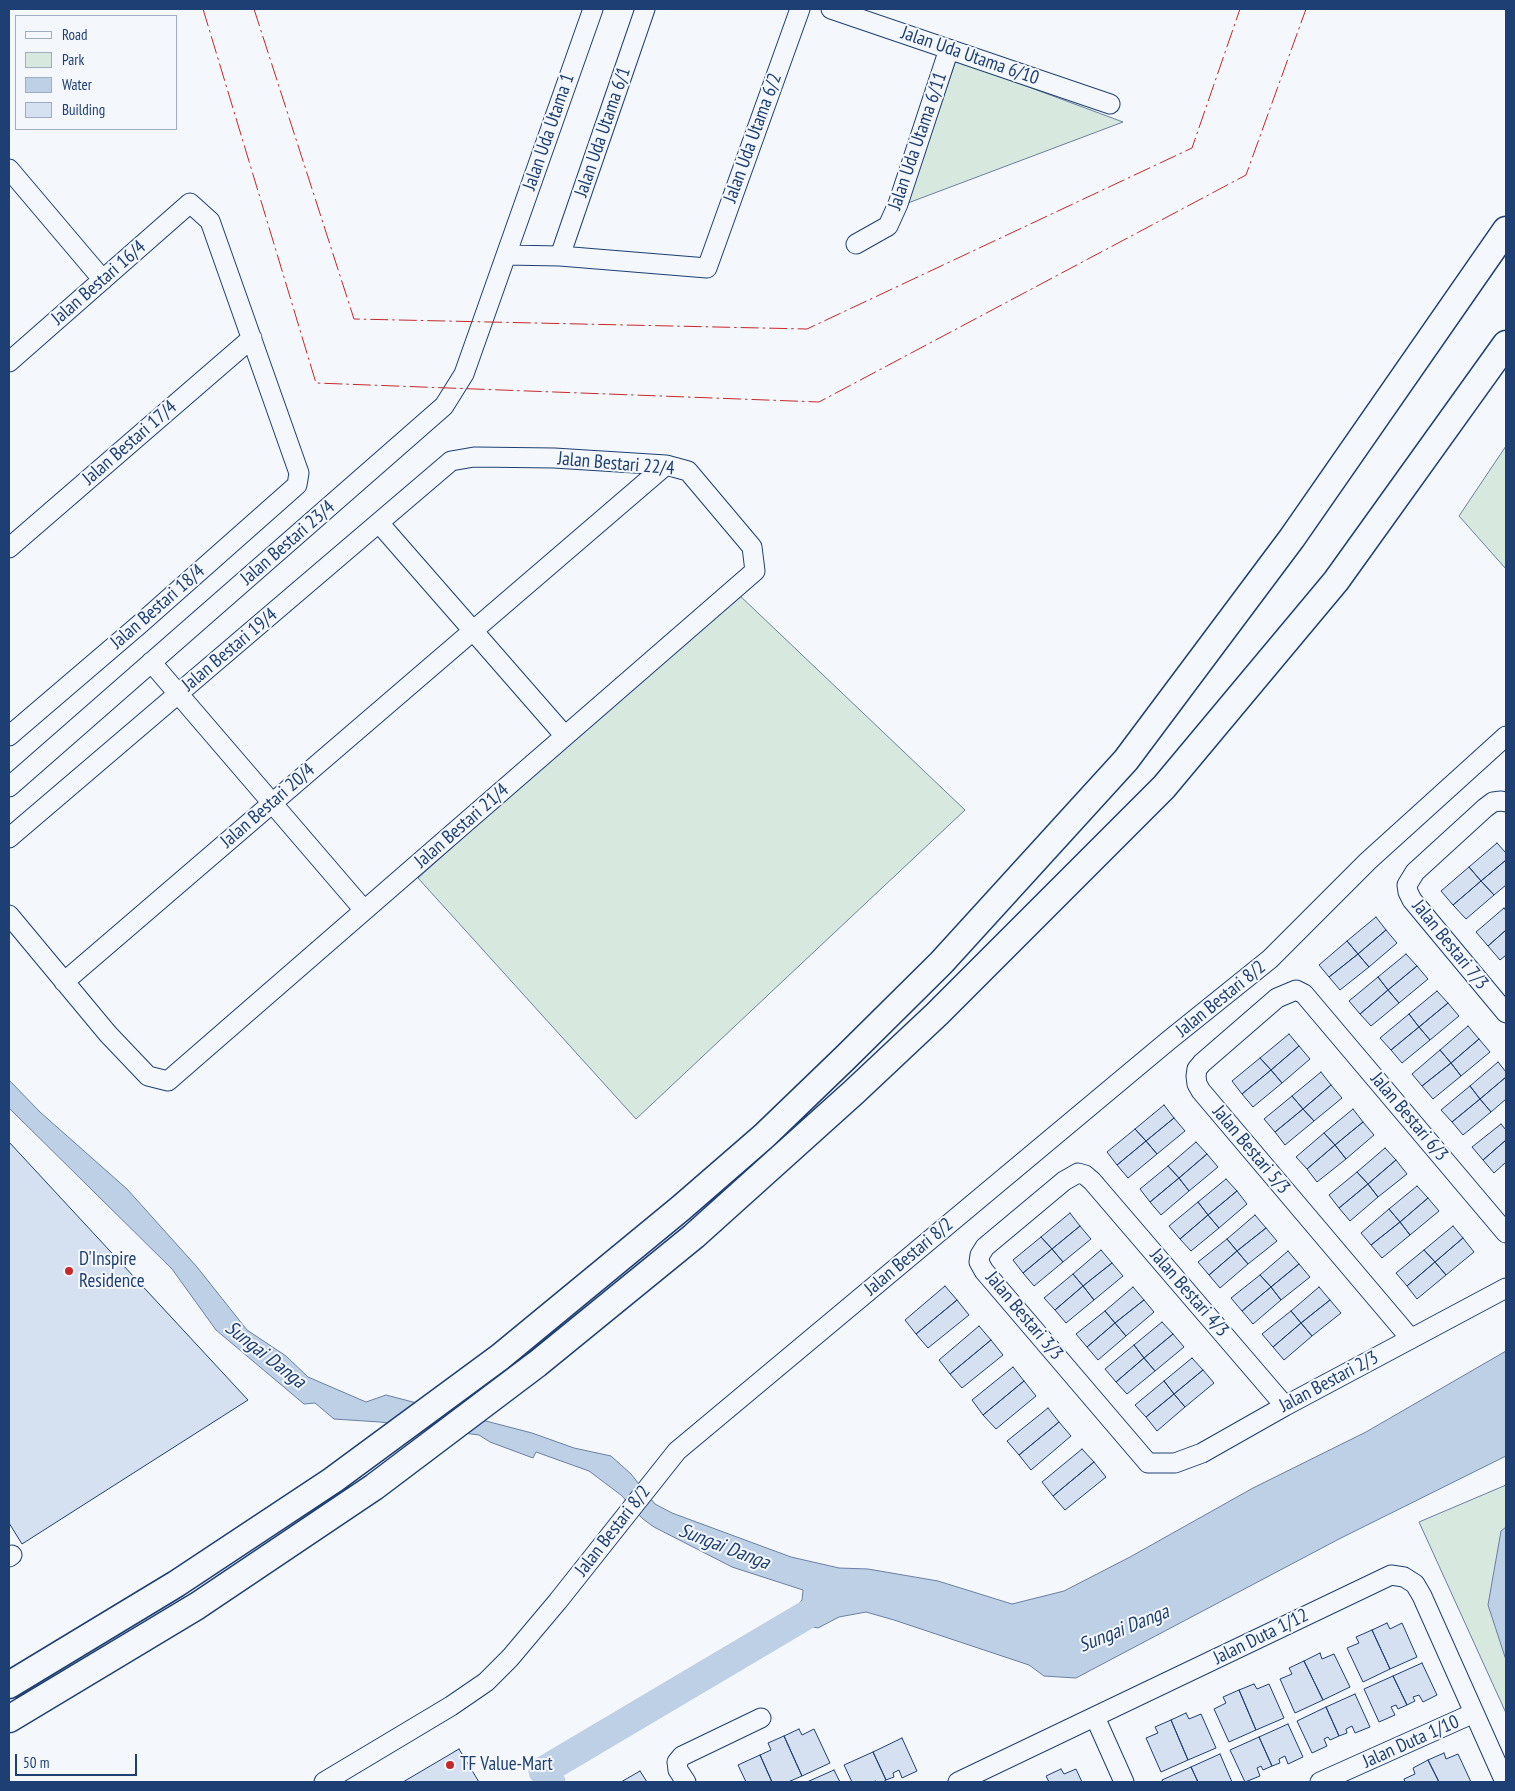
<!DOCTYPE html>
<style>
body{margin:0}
#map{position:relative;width:1515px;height:1791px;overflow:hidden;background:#f4f7fb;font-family:"PT Sans Narrow",sans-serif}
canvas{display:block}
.frame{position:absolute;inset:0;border:10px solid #1d3f73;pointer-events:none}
.legend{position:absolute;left:15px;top:15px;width:162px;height:115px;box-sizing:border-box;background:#f4f7fb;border:1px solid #9eadc5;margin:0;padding:6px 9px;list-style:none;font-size:15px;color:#1d3f73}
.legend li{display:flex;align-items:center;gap:10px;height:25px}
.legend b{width:25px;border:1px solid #9eadc5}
.scale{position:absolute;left:15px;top:1754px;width:122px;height:22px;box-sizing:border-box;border:2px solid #1d3f73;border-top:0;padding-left:6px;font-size:15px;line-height:18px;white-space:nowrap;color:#1d3f73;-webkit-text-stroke:4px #f4f7fb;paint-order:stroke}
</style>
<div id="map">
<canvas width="1515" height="1791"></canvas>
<div class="frame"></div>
<ul class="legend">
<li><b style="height:6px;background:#f4f7fb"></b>Road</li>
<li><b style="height:14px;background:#d7e8df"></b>Park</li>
<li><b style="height:14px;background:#bed0e5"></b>Water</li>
<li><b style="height:14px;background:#d5e0f0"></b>Building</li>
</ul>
<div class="scale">50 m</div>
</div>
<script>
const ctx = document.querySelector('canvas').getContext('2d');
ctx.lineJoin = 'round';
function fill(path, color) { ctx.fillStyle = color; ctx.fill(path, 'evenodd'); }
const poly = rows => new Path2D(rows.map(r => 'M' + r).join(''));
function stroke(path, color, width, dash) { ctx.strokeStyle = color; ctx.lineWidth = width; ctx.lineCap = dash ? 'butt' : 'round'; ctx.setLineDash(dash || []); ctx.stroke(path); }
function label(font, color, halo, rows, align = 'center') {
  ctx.font = font + ' "PT Sans Narrow",sans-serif'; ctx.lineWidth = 4; ctx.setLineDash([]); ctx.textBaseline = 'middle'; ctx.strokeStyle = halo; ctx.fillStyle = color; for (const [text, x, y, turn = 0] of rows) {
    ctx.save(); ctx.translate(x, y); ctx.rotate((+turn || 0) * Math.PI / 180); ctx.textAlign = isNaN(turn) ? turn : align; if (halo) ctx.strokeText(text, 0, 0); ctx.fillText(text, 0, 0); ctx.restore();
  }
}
const green = poly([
 [956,60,1123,122,908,203,956,60],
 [1506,446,1506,569,1459,516,1506,446],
 [737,593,965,810,636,1119,418,878,737,593],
 [1506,1485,1506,1713,1419,1522,1506,1485]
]);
const water = poly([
 [9,1080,40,1112,127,1189,197,1267,247,1330,286,1356,308,1377,366,1402,386,1395,532,1433,574,1448,611,1456,631,1474,655,1504,672,1513,791,1557,839,1568,868,1569,938,1581,1012,1604,1064,1591,1130,1557,1253,1488,1366,1432,1506,1351,1506,1456,1339,1539,1076,1678,1044,1676,1029,1665,894,1620,866,1612,839,1617,818,1628,804,1625,796,1629,791,1625,788,1616,802,1600,803,1590,732,1567,654,1527,643,1519,621,1495,589,1471,536,1452,533,1458,490,1442,479,1435,380,1422,334,1419,315,1403,304,1404,216,1330,172,1269,9,1108,9,1080],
 [1506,1527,1506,1660,1488,1605,1501,1531,1506,1527]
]);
const river = poly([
 [551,1782,543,1771,825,1604]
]);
const building = poly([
 [1497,843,1506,853,1506,860,1481,881,1469,867,1497,843],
 [1506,860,1506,885,1494,895,1481,881,1506,860],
 [1469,867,1481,881,1453,905,1441,891,1469,867],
 [1481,881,1494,895,1466,919,1453,905,1481,881],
 [1504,908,1506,911,1506,930,1488,946,1476,932,1504,908],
 [1376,917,1386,930,1358,954,1347,941,1376,917],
 [1386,930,1397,943,1369,967,1358,954,1386,930],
 [1506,930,1506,955,1500,960,1488,946,1506,930],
 [1347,941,1358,954,1329,977,1319,965,1347,941],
 [1358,954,1369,967,1340,990,1329,977,1358,954],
 [1406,954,1417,966,1388,990,1378,977,1406,954],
 [1417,966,1428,979,1399,1003,1388,990,1417,966],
 [1378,977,1388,990,1360,1014,1349,1001,1378,977],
 [1388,990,1399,1003,1371,1026,1360,1014,1388,990],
 [1437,991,1448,1003,1419,1027,1409,1014,1437,991],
 [1448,1003,1459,1016,1430,1040,1419,1027,1448,1003],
 [1409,1014,1419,1027,1391,1050,1380,1038,1409,1014],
 [1468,1026,1479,1039,1451,1063,1440,1050,1468,1026],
 [1419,1027,1430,1040,1402,1063,1391,1050,1419,1027],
 [1289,1034,1299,1046,1271,1070,1260,1058,1289,1034],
 [1479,1039,1490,1052,1461,1076,1451,1063,1479,1039],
 [1299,1046,1310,1059,1282,1083,1271,1070,1299,1046],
 [1440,1050,1451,1063,1422,1086,1412,1074,1440,1050],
 [1260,1058,1271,1070,1242,1094,1232,1081,1260,1058],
 [1498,1062,1506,1072,1506,1077,1480,1099,1470,1086,1498,1062],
 [1451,1063,1461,1076,1433,1099,1422,1086,1451,1063],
 [1271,1070,1282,1083,1253,1107,1242,1094,1271,1070],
 [1321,1072,1331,1085,1303,1109,1292,1096,1321,1072],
 [1506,1077,1506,1099,1491,1112,1480,1099,1506,1077],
 [1331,1085,1342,1098,1314,1121,1303,1109,1331,1085],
 [1470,1086,1480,1099,1452,1122,1441,1110,1470,1086],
 [1292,1096,1303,1109,1275,1132,1264,1119,1292,1096],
 [1480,1099,1491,1112,1463,1135,1452,1122,1480,1099],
 [1164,1105,1174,1118,1146,1141,1135,1129,1164,1105],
 [1303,1109,1314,1121,1285,1145,1275,1132,1303,1109],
 [1353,1109,1363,1122,1335,1145,1324,1133,1353,1109],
 [1174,1118,1185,1131,1157,1154,1146,1141,1174,1118],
 [1363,1122,1374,1135,1346,1159,1335,1145,1363,1122],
 [1501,1124,1506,1130,1506,1140,1483,1160,1472,1147,1501,1124],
 [1135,1129,1146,1141,1117,1165,1107,1152,1135,1129],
 [1324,1133,1335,1145,1307,1169,1296,1157,1324,1133],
 [1506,1140,1506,1162,1494,1173,1483,1160,1506,1140],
 [1146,1141,1157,1154,1128,1178,1117,1165,1146,1141],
 [9,1142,248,1400,22,1544,9,1523,9,1142],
 [1196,1142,1207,1154,1179,1178,1168,1166,1196,1142],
 [1335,1145,1346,1159,1317,1182,1307,1169,1335,1145],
 [1385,1148,1396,1160,1368,1184,1357,1172,1385,1148],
 [1207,1154,1218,1167,1189,1191,1179,1178,1207,1154],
 [1396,1160,1407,1174,1378,1197,1368,1184,1396,1160],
 [1168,1166,1179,1178,1150,1202,1140,1189,1168,1166],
 [1357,1172,1368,1184,1339,1208,1329,1195,1357,1172],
 [1179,1178,1189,1191,1161,1215,1150,1202,1179,1178],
 [1226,1179,1237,1191,1208,1215,1198,1202,1226,1179],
 [1368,1184,1378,1197,1350,1221,1339,1208,1368,1184],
 [1417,1186,1428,1198,1400,1222,1389,1209,1417,1186],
 [1237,1191,1247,1204,1219,1228,1208,1215,1237,1191],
 [1428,1198,1439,1211,1410,1235,1400,1222,1428,1198],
 [1198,1202,1208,1215,1180,1239,1169,1226,1198,1202],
 [1389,1209,1400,1222,1371,1245,1361,1233,1389,1209],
 [1070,1213,1080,1226,1052,1249,1041,1237,1070,1213],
 [1208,1215,1219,1228,1191,1251,1180,1239,1208,1215],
 [1255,1215,1266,1228,1237,1251,1227,1239,1255,1215],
 [1400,1222,1410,1235,1382,1258,1371,1245,1400,1222],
 [1080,1226,1091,1239,1063,1262,1052,1249,1080,1226],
 [1453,1226,1463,1238,1435,1262,1424,1250,1453,1226],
 [1266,1228,1277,1241,1248,1264,1237,1251,1266,1228],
 [1041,1237,1052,1249,1023,1273,1013,1260,1041,1237],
 [1463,1238,1474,1252,1446,1275,1435,1262,1463,1238],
 [1227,1239,1237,1251,1209,1275,1198,1262,1227,1239],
 [1052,1249,1063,1262,1034,1286,1023,1273,1052,1249],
 [1101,1250,1112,1263,1083,1286,1073,1274,1101,1250],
 [1424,1250,1435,1262,1407,1286,1396,1273,1424,1250],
 [1237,1251,1248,1264,1220,1288,1209,1275,1237,1251],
 [1288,1251,1299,1264,1271,1287,1260,1275,1288,1251],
 [1435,1262,1446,1275,1417,1299,1407,1286,1435,1262],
 [1112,1263,1123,1276,1094,1300,1083,1286,1112,1263],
 [1299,1264,1310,1277,1281,1300,1271,1287,1299,1264],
 [1073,1274,1083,1286,1055,1310,1044,1298,1073,1274],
 [1260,1275,1271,1287,1242,1311,1231,1298,1260,1275],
 [945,1286,957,1300,916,1334,905,1320,945,1286],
 [1083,1286,1094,1300,1066,1323,1055,1310,1083,1286],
 [1133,1287,1144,1300,1115,1323,1105,1311,1133,1287],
 [1271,1287,1281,1300,1253,1324,1242,1311,1271,1287],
 [1319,1287,1330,1300,1301,1323,1291,1311,1319,1287],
 [957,1300,969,1315,928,1348,916,1334,957,1300],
 [1144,1300,1154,1312,1126,1336,1115,1323,1144,1300],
 [1330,1300,1341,1313,1312,1336,1301,1323,1330,1300],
 [1105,1311,1115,1323,1087,1347,1076,1334,1105,1311],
 [1291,1311,1301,1323,1273,1347,1262,1334,1291,1311],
 [1162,1322,1173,1334,1144,1358,1134,1345,1162,1322],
 [1115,1323,1126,1336,1098,1360,1087,1347,1115,1323],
 [1301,1323,1312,1336,1284,1360,1273,1347,1301,1323],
 [979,1326,991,1340,950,1374,939,1360,979,1326],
 [1173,1334,1184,1347,1155,1371,1144,1358,1173,1334],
 [991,1340,1003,1355,962,1388,950,1374,991,1340],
 [1134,1345,1144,1358,1116,1382,1105,1369,1134,1345],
 [1144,1358,1155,1371,1127,1394,1116,1382,1144,1358],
 [1192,1358,1203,1370,1174,1394,1164,1381,1192,1358],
 [1013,1367,1024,1381,983,1415,972,1400,1013,1367],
 [1203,1370,1214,1383,1185,1407,1174,1394,1203,1370],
 [1024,1381,1036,1396,996,1429,983,1415,1024,1381],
 [1164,1381,1174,1394,1146,1417,1135,1405,1164,1381],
 [1174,1394,1185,1407,1157,1431,1146,1417,1174,1394],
 [1048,1408,1059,1422,1019,1455,1007,1441,1048,1408],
 [1059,1422,1071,1436,1031,1470,1019,1455,1059,1422],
 [1082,1449,1094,1462,1053,1496,1042,1482,1082,1449],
 [1094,1462,1106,1477,1065,1510,1053,1496,1094,1462],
 [1387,1623,1390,1629,1402,1623,1417,1657,1390,1669,1372,1630,1387,1623],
 [1372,1630,1390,1669,1363,1682,1347,1648,1359,1643,1356,1637,1372,1630],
 [1320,1653,1322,1659,1334,1654,1350,1687,1323,1700,1304,1661,1320,1653],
 [1304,1661,1323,1700,1295,1713,1280,1679,1292,1674,1289,1668,1304,1661],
 [1422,1663,1437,1695,1423,1702,1419,1695,1413,1697,1415,1701,1407,1705,1393,1676,1422,1663],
 [1393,1676,1407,1705,1398,1709,1396,1705,1391,1707,1395,1715,1379,1722,1364,1689,1393,1676],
 [1254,1684,1257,1689,1269,1684,1284,1718,1256,1730,1239,1690,1254,1684],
 [1239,1690,1256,1730,1229,1742,1214,1709,1226,1703,1223,1697,1239,1690],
 [1355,1694,1370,1727,1355,1733,1352,1726,1346,1729,1347,1733,1339,1736,1326,1707,1355,1694],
 [1326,1707,1339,1736,1330,1740,1328,1737,1324,1739,1327,1746,1312,1753,1297,1721,1326,1707],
 [1186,1713,1189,1719,1201,1714,1216,1748,1188,1760,1171,1720,1186,1713],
 [1171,1720,1188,1760,1161,1772,1146,1738,1158,1733,1155,1727,1171,1720],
 [1288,1724,1303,1757,1288,1764,1285,1756,1279,1759,1280,1763,1272,1766,1259,1737,1288,1724],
 [799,1729,802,1735,814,1729,830,1763,802,1776,784,1736,799,1729],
 [784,1736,802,1776,788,1782,772,1782,760,1755,771,1750,768,1743,784,1736],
 [1259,1737,1272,1766,1263,1770,1261,1766,1257,1768,1260,1776,1245,1782,1230,1750,1259,1737],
 [902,1738,917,1771,902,1778,899,1770,893,1773,894,1777,886,1780,873,1752,902,1738],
 [459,1749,479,1782,403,1782,459,1749],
 [873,1752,886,1780,883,1782,876,1782,876,1781,872,1782,852,1782,844,1765,873,1752],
 [1444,1753,1446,1759,1458,1754,1471,1782,1439,1782,1428,1760,1444,1753],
 [1220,1754,1232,1782,1198,1782,1191,1767,1220,1754],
 [760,1755,772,1782,746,1782,738,1765,760,1755],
 [1428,1760,1439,1782,1405,1782,1404,1779,1415,1774,1413,1768,1428,1760],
 [1191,1767,1198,1782,1163,1782,1162,1780,1191,1767],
 [1061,1769,1064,1774,1076,1769,1082,1782,1049,1782,1046,1776,1061,1769],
 [834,1770,840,1782,807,1782,834,1770],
 [640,1771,647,1782,621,1782,640,1771]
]);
const minor = poly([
 [831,9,1110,104],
 [9,169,103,280],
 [856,244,888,226,898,204,949,49],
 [506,255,560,256,707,268,800,9],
 [560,256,645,9],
 [9,362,190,203,210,221,299,473,297,485,140,624,9,736],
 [379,523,565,736],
 [9,548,252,338],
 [151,662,364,910],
 [9,787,444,406,464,374,593,9],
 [1506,802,1501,801,1493,802,1485,808,1415,872,1407,885,1408,892,1412,900,1506,1013],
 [9,838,451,461,474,457,554,458,666,465,688,471,752,547,755,571,168,1081,148,1076,108,1034,9,915],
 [64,982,666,465],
 [1411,1339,1201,1091,1197,1084,1196,1076,1197,1069,1202,1063,1277,998,1296,990,1304,994,1506,1233],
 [1285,1406,1092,1181,1085,1175,1078,1173,1064,1181,985,1247,980,1255,979,1262,984,1271,1148,1463,1175,1463,1202,1453,1285,1406,1506,1288],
 [9,1557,12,1555],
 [1095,1717,1124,1782],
 [324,1782,451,1706,486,1682,510,1658,558,1601,677,1451,1168,1041,1270,959,1368,861,1506,736],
 [686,1782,678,1770,677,1762,682,1756,761,1718],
 [958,1782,1391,1575,1404,1577,1415,1584,1422,1596,1505,1782],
 [1320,1782,1474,1713]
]);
const highway = poly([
 [9,1685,176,1584,333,1480,500,1357,681,1208,764,1136,845,1058,941,963,1126,760,1292,538,1506,230],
 [9,1719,197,1606,374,1487,537,1364,694,1236,854,1092,937,1014,1164,787,1336,581,1506,344]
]);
const power = poly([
 [203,9,316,383,819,402,1246,175,1306,9],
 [254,9,354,319,807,329,1192,148,1240,9]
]);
const markers = [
 [69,1271,5,"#c62828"],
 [450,1765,5,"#c62828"]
];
const streetNames = [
 ["Jalan Uda Utama 6/10",970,56,19],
 ["Jalan Uda Utama 1",549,132,-71],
 ["Jalan Uda Utama 6/1",603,132,-71],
 ["Jalan Uda Utama 6/2",753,138,-70],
 ["Jalan Uda Utama 6/11",918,141,-71],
 ["Jalan Bestari 16/4",99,283,-41],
 ["Jalan Bestari 17/4",130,443,-41],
 ["Jalan Bestari 22/4",616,464,5],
 ["Jalan Bestari 23/4",288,543,-41],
 ["Jalan Bestari 18/4",158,607,-41],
 ["Jalan Bestari 19/4",230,650,-40],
 ["Jalan Bestari 20/4",268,806,-41],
 ["Jalan Bestari 21/4",462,826,-41],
 ["Jalan Bestari 7/3",1450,945,51],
 ["Jalan Bestari 8/2",1221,999,-39],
 ["Jalan Bestari 6/3",1409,1117,50],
 ["Jalan Bestari 5/3",1251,1150,50],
 ["Jalan Bestari 8/2",909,1257,-40],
 ["Jalan Bestari 4/3",1189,1293,49],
 ["Jalan Bestari 3/3",1024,1316,50],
 ["Jalan Bestari 2/3",1329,1382,-28],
 ["Jalan Bestari 8/2",613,1531,-52],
 ["Jalan Duta 1/12",1261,1637,-26],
 ["Jalan Duta 1/10",1411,1742,-24]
];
const poiNames = [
 ["D'Inspire",79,1260],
 ["Residence",79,1282],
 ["TF Value-Mart",460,1765]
];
const waterNames = [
 ["Sungai Danga",265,1355,38],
 ["Sungai Danga",724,1547,21],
 ["Sungai Danga",1124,1629,-22]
];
fill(green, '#d7e8df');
stroke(green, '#687fa3', 1);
fill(water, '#bed0e5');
stroke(water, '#687fa3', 1);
stroke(river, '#bed0e5', 29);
fill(building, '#d5e0f0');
stroke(building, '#1d3f73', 1);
stroke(minor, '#1d3f73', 21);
stroke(highway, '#1d3f73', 29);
stroke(minor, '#f4f7fb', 19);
stroke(highway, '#f4f7fb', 26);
stroke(power, '#c62828', 1, [18, 4, 2.5, 4]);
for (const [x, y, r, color] of markers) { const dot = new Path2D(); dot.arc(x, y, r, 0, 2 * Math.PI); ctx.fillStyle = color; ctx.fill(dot); stroke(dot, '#f4f7fb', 2); }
label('19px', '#1d3f73', '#f4f7fb', streetNames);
label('19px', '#1d3f73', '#f4f7fb', poiNames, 'left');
label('italic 20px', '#1d3f73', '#f4f7fb', waterNames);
</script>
